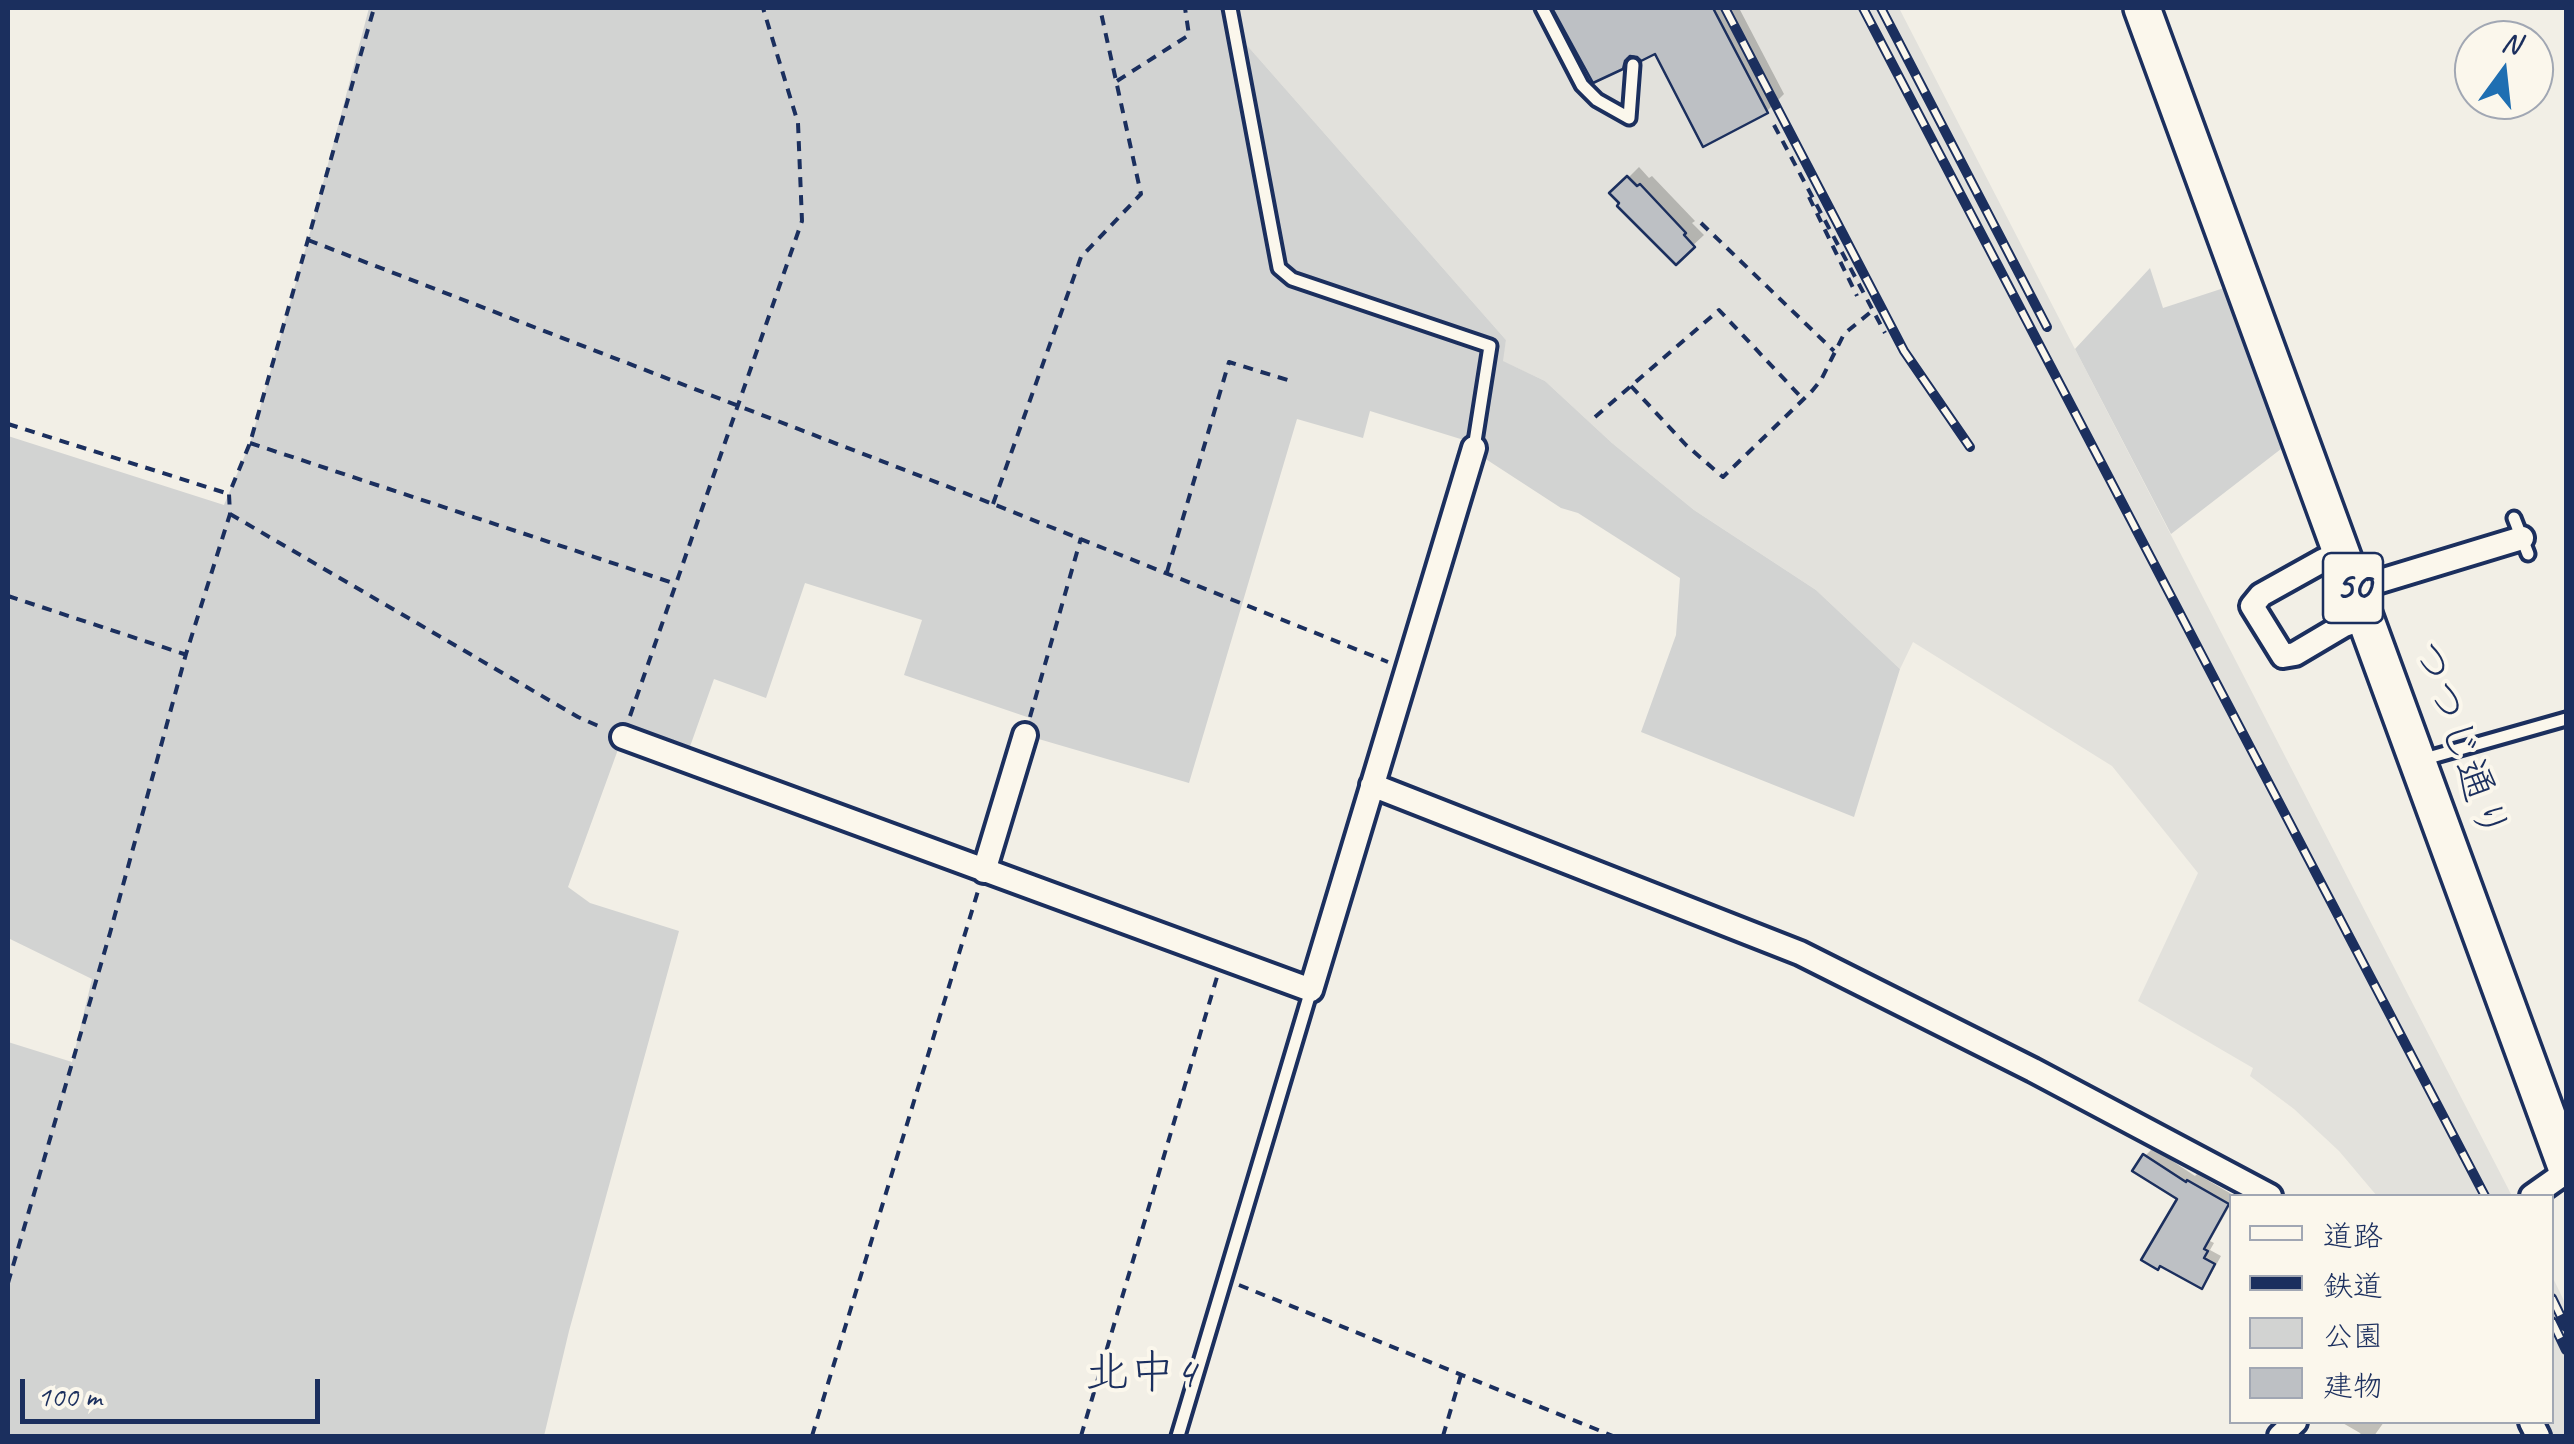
<!DOCTYPE html>
<meta charset="utf-8">
<style>
body{margin:0}
#map{position:relative;width:2574px;height:1444px;overflow:hidden;background:#f2efe6;font-family:Caveat,"Klee One",sans-serif}
canvas{display:block}
.frame{position:absolute;inset:0;border:10px solid #1b2f5e;pointer-events:none}
.legend{position:absolute;left:2229px;top:1194px;width:325px;height:230px;box-sizing:border-box;background:#fbf7ec;border:2px solid #a1a7b3;margin:0;padding:12px 18px;list-style:none;font-size:30px;color:#1b2f5e}
.legend li{display:flex;align-items:center;gap:20px;height:50px}
.legend b{width:50px;border:2px solid #a1a7b3}
.north{position:absolute;left:2454px;top:20px;width:100px;height:100px;box-sizing:border-box;background:#fbf7ec;border:2px solid #a1a7b3;border-radius:50%;rotate:15deg;font-size:28px;font-weight:700;line-height:40px;text-align:center;color:#1b2f5e}
.north::after{content:'';display:block;margin:auto;width:35px;height:45px;background:#1f6fb2;clip-path:polygon(50% 0,100% 100%,50% 72%,0 100%)}
.scale{position:absolute;left:20px;top:1379px;width:300px;height:45px;box-sizing:border-box;border:5px solid #1b2f5e;border-top:0;padding-left:12px;font-size:30px;line-height:35px;white-space:nowrap;color:#1b2f5e;-webkit-text-stroke:8px #fbf7ec;paint-order:stroke}
</style>
<div id="map">
<canvas width="2574" height="1444"></canvas>
<div class="frame"></div>
<ul class="legend">
<li><b style="height:12px;background:#fbf7ec"></b>道路</li>
<li><b style="height:12px;background:#1b2f5e"></b>鉄道</li>
<li><b style="height:28px;background:#d2d3d2"></b>公園</li>
<li><b style="height:28px;background:#bdc0c4"></b>建物</li>
</ul>
<div class="north">N</div>
<div class="scale">100 m</div>
</div>
<script>
const ctx = document.querySelector('canvas').getContext('2d');
ctx.lineJoin = 'round';
function fill(path, color) { ctx.fillStyle = color; ctx.fill(path, 'evenodd'); }
const poly = rows => new Path2D(rows.map(r => 'M' + r).join(''));
function stroke(path, color, width, dash) { ctx.strokeStyle = color; ctx.lineWidth = width; ctx.lineCap = dash ? 'butt' : 'round'; ctx.setLineDash(dash || []); ctx.stroke(path); }
function label(font, color, halo, rows, align = 'center') {
  ctx.font = font + ' Caveat,"Klee One",sans-serif'; ctx.lineWidth = 8; ctx.setLineDash([]); ctx.textBaseline = 'middle'; ctx.strokeStyle = halo; ctx.fillStyle = color; for (const [text, x, y, turn = 0] of rows) {
    ctx.save(); ctx.translate(x, y); ctx.rotate((+turn || 0) * Math.PI / 180); ctx.textAlign = isNaN(turn) ? turn : align; if (halo) ctx.strokeText(text, 0, 0); ctx.fillText(text, 0, 0); ctx.restore();
  }
}
const built = poly([
 [1239,8,1899,8,2512,1196,2377,1196,2339,1151,2294,1109,2250,1076,2253,1068,2138,1001,2198,873,2112,766,1913,642,1900,669,1816,590,1694,510,1612,443,1545,381,1502,361,1506,340,1245,43],
 [2552,1276,2566,1305,2566,1436,2545,1436,2538,1422,2552,1422]
]);
const green = poly([
 [369,8,1222,8,1226,31,1245,43,1506,340,1503,361,1545,381,1612,443,1694,510,1816,590,1900,669,1854,817,1641,732,1676,635,1680,578,1578,513,1561,508,1478,454,1480,445,1370,411,1363,438,1297,419,1189,783,1025,735,1030,718,904,675,922,620,805,583,766,698,714,679,687,755,624,733,568,887,590,903,679,931,569,1331,544,1436,8,1436,8,1042,72,1062,92,979,8,938,8,436,224,505,250,443,308,240],
 [2150,268,2163,308,2230,286,2290,442,2171,534,2075,349]
]);
const shadow = poly([
 [1555,8,1739,8,1784,94,1767,111,1656,51,1635,54,1622,67,1592,78],
 [1639,167,1649,178,1652,176,1695,221,1692,223,1704,235,1676,261,1613,193],
 [2153,1148,2195,1176,2197,1174,2235,1196,2232,1196,2232,1202,2210,1241,2214,1243,2210,1250,2221,1256,2209,1278,2202,1286,2180,1198,2145,1156],
 [2341,1422,2384,1422,2374,1436,2362,1436,2360,1433]
]);
const building = poly([
 [1552,8,1713,8,1768,113,1703,147,1655,54,1641,61,1637,57,1630,56,1625,61,1623,69,1593,83,1552,8],
 [1627,176,1637,186,1640,184,1686,233,1684,235,1695,247,1676,265,1617,206,1619,203,1609,193,1627,176],
 [2143,1154,2186,1182,2187,1180,2229,1204,2204,1249,2208,1251,2204,1258,2215,1264,2202,1289,2160,1266,2158,1270,2141,1260,2177,1199,2132,1171,2143,1154]
]);
const path = poly([
 [1117,81,1189,35,1185,8],
 [1774,125,1885,333],
 [1809,197,1857,296],
 [1701,223,1834,351],
 [308,240,993,504,1388,662],
 [1631,386,1686,445,1723,477,1812,391,1821,380,1844,334,1872,311],
 [1595,417,1719,310,1802,398],
 [8,424,229,494],
 [250,443,676,584],
 [993,504,1081,257,1141,194,1100,8],
 [230,514,578,717,603,728],
 [1167,572,1229,362,1294,382],
 [8,596,184,654],
 [630,716,802,221,798,123,763,8],
 [1030,717,1081,538],
 [8,1283,110,933,186,654,230,514,229,494,250,443,374,8],
 [1239,1285,1613,1436],
 [812,1436,978,891],
 [1081,1436,1217,977],
 [1443,1436,1461,1375]
]);
const service = poly([
 [1230,8,1279,268,1292,279,1490,346,1474,448],
 [1542,8,1582,85,1597,100,1629,118,1633,65],
 [2514,518,2528,554],
 [2421,760,2566,719],
 [1178,1436,1311,990]
]);
const minor = poly([
 [2340,553,2322,561,2261,595,2252,606,2283,656,2295,654,2344,625,2364,618],
 [2354,589,2522,538],
 [623,737,1311,990,1474,448],
 [1372,785,1800,953,2033,1070,2270,1196],
 [984,871,1025,735],
 [2532,1196,2566,1172],
 [2531,1422,2538,1436],
 [2280,1436,2295,1422]
]);
const primary = poly([
 [2142,8,2566,1167]
]);
const rail = poly([
 [1725,8,1904,351,1970,447],
 [1863,8,2485,1196],
 [1881,8,2047,327],
 [2552,1298,2566,1327],
 [2552,1321,2566,1350]
]);
const shields = [
 [2353,588,60]
];
const shieldNames = [
 ["50",2353,588]
];
const streetNames = [
 ["つつじ通り",2458,741,70]
];
const neighbourhoodNames = [
 ["北中4",1140,1375]
];
fill(built, '#e2e1dc');
fill(green, '#d2d3d2');
fill(shadow, '#0003');
fill(building, '#bdc0c4');
stroke(building, '#1b2f5e', 2.5);
stroke(service, '#1b2f5e', 19);
stroke(minor, '#1b2f5e', 30);
stroke(primary, '#1b2f5e', 42);
stroke(path, '#1b2f5e', 4, [10, 8]);
stroke(service, '#fbf7ec', 11);
stroke(minor, '#fbf7ec', 22);
stroke(primary, '#fbf7ec', 35);
stroke(rail, '#1b2f5e', 10);
stroke(rail, '#fbf7ec', 6, [19]);
for (const [x, y, w] of shields) { const box = new Path2D(); box.roundRect(x - w / 2, y - 35, w, 70, 8); ctx.fillStyle = '#fbf7ec'; ctx.fill(box); stroke(box, '#1b2f5e', 2.5); }
label('bold 40px', '#1b2f5e', null, shieldNames);
label('42px', '#1b2f5e', '#fbf7ec', streetNames);
label('45px', '#1b2f5e', '#fbf7ec', neighbourhoodNames);
</script>
